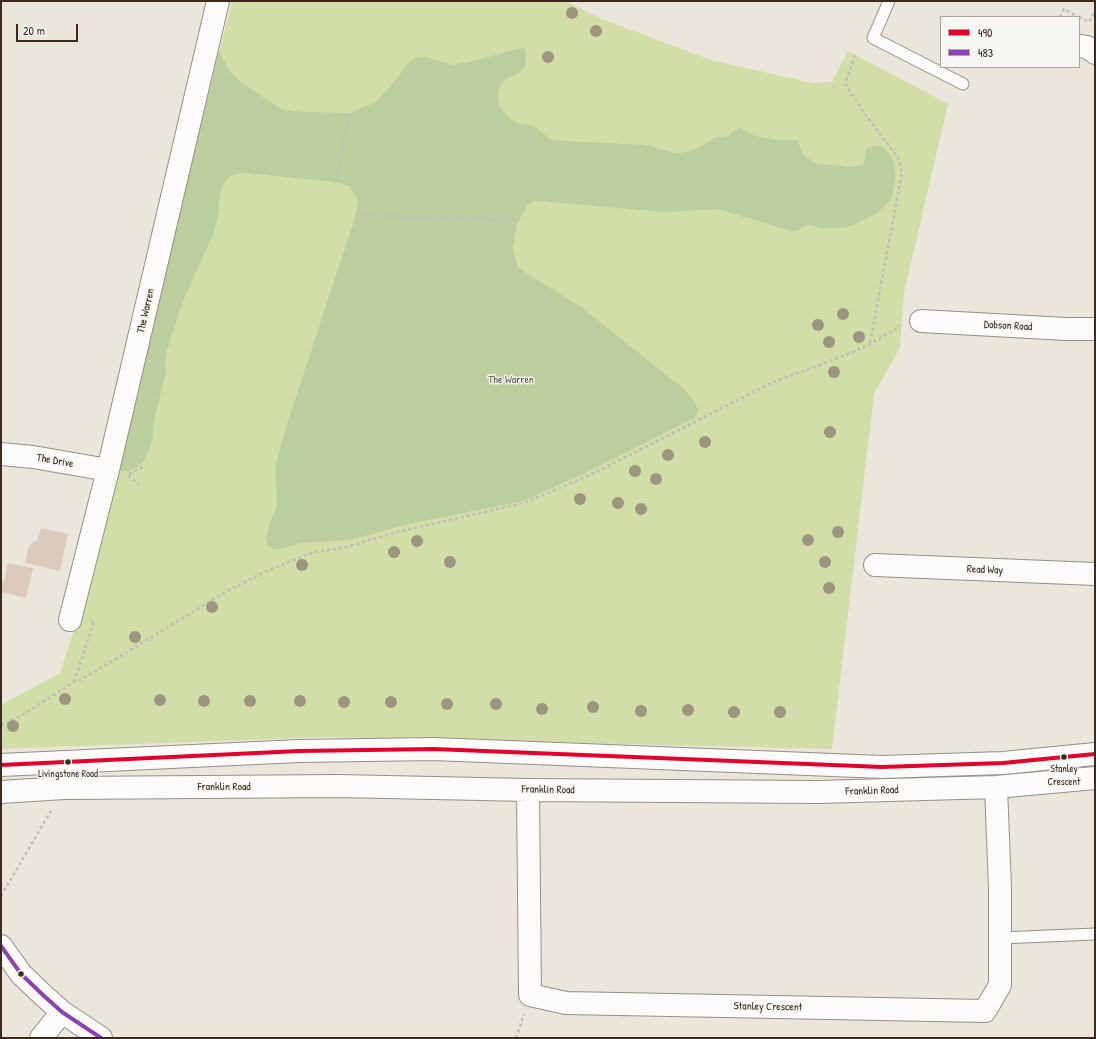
<!DOCTYPE html>
<style>
body{margin:0}
#map{position:relative;width:1096px;height:1039px;overflow:hidden;background:#ebe6db;font-family:"Patrick Hand",sans-serif}
canvas{display:block}
.frame{position:absolute;inset:0;border:2px solid #3b2a1e;pointer-events:none}
.legend{position:absolute;left:940px;top:16px;width:140px;height:52px;box-sizing:border-box;background:#f6f6f2;border:1px solid #aba49d;margin:0;padding:5px 7px;list-style:none;font-size:12px;color:#3b2a1e}
.legend li{display:flex;align-items:center;gap:8px;height:20px}
.legend b{width:20px;border:1px solid #aba49d}
.scale{position:absolute;left:16px;top:24px;width:62px;height:18px;box-sizing:border-box;border:2px solid #3b2a1e;border-top:0;padding-left:5px;font-size:12px;line-height:14px;white-space:nowrap;color:#3b2a1e;-webkit-text-stroke:3px #f6f6f2;paint-order:stroke}
</style>
<div id="map">
<canvas width="1096" height="1039"></canvas>
<div class="frame"></div>
<ul class="legend">
<li><b style="height:5px;background:#e4002b"></b>490</li>
<li><b style="height:5px;background:#8e44ad"></b>483</li>
</ul>
<div class="scale">20 m</div>
</div>
<script>
const ctx = document.querySelector('canvas').getContext('2d');
ctx.lineJoin = 'round';
function fill(path, color) { ctx.fillStyle = color; ctx.fill(path, 'evenodd'); }
const poly = rows => new Path2D(rows.map(r => 'M' + r).join(''));
function stroke(path, color, width, dash) { ctx.strokeStyle = color; ctx.lineWidth = width; ctx.lineCap = dash ? 'butt' : 'round'; ctx.setLineDash(dash || []); ctx.stroke(path); }
function label(font, color, halo, rows, align = 'center') {
  ctx.font = font + ' "Patrick Hand",sans-serif'; ctx.lineWidth = 3; ctx.setLineDash([]); ctx.textBaseline = 'middle'; ctx.strokeStyle = halo; ctx.fillStyle = color; for (const [text, x, y, turn = 0] of rows) {
    ctx.save(); ctx.translate(x, y); ctx.rotate((+turn || 0) * Math.PI / 180); ctx.textAlign = isNaN(turn) ? turn : align; if (halo) ctx.strokeText(text, 0, 0); ctx.fillText(text, 0, 0); ctx.restore();
  }
}
const green = poly([
 [232,1,565,1,602,19,711,60,812,83,832,82,848,51,948,104,904,293,900,348,874,394,832,749,327,737,1,749,1,705,60,673,78,618,116,472]
]);
const forest = poly([
 [524,47,526,55,525,67,517,75,508,78,502,82,498,93,499,104,501,108,509,118,520,124,532,125,552,140,564,141,647,145,674,153,688,152,700,147,714,138,727,136,740,127,755,136,776,140,798,140,802,153,809,159,817,164,854,167,864,163,866,149,873,146,882,146,889,153,894,163,895,177,892,198,884,207,875,214,851,226,839,228,820,228,810,224,795,232,718,209,664,212,540,201,532,202,527,206,517,224,513,248,517,265,523,271,581,307,685,390,695,402,698,410,697,414,694,418,590,471,523,501,409,524,350,540,300,543,281,549,273,549,268,545,266,538,269,525,277,507,275,467,287,424,356,215,358,200,349,186,336,182,246,173,236,174,229,177,223,185,220,194,218,217,213,235,184,298,172,334,167,350,165,363,166,373,156,412,153,430,153,438,149,450,145,460,137,467,128,471,116,472,219,51,231,73,241,82,283,110,304,112,350,113,376,102,399,76,404,67,414,58,425,57,453,65,482,59]
]);
const building = poly([
 [41,528,68,534,60,571,25,563,29,546,38,539],
 [8,563,33,568,26,598,1,592,1,583,4,582]
]);
const path = poly([
 [1060,17,1064,9,1078,17],
 [1079,17,1089,22,1095,12],
 [855,55,847,78,846,85,867,117,898,158,902,172,870,344],
 [336,182,350,113],
 [356,215,519,220],
 [129,474,143,467],
 [128,476,139,484],
 [74,682,94,621,91,620],
 [1,726,24,714,74,682,82,679,114,660,227,591,262,573,314,552,343,548,397,532,523,503,541,496,592,474,771,383,851,353,870,344,899,327,899,325],
 [1,896,52,809],
 [516,1038,524,1014]
]);
const service = poly([
 [889,1,873,38,963,84],
 [1000,938,1095,934]
]);
const minor = poly([
 [1079,46,1087,47,1095,53],
 [921,321,1066,329,1095,329],
 [1,454,33,457,108,470],
 [875,565,1095,574],
 [70,620,108,470,218,1],
 [528,790,530,995,566,1003,985,1011,1000,985,1000,888,996,787],
 [1,792,64,788,338,786,528,790,818,792,996,787,1095,778],
 [1,946,21,974,43,995,62,1012,101,1038],
 [41,1038,62,1012]
]);
const tertiary = poly([
 [1,765,299,751,434,749,882,767,1003,763,1095,754]
]);
const bus1 = poly([
 [1,765,299,751,434,749,882,767,1003,763,1095,754]
]);
const bus2 = poly([
 [1,946,21,974,43,995,62,1012,101,1038]
]);
const trees = [
 [572,13],
 [596,31],
 [548,57],
 [843,314],
 [818,325],
 [859,337],
 [829,342],
 [834,372],
 [830,432],
 [705,442],
 [668,455],
 [635,471],
 [656,479],
 [580,499],
 [618,503],
 [641,509],
 [838,532],
 [808,540],
 [417,541],
 [394,552],
 [450,562],
 [825,562],
 [302,565],
 [829,588],
 [212,607],
 [135,637],
 [65,699],
 [160,700],
 [204,701],
 [250,701],
 [300,701],
 [344,702],
 [391,702],
 [447,704],
 [496,704],
 [593,707],
 [542,709],
 [688,710],
 [641,711],
 [734,712],
 [780,712],
 [13,726]
];
const markers = [
 [1064,757,3.5,"#3b2a1e"],
 [68,762,3.5,"#3b2a1e"],
 [21,974,3.5,"#3b2a1e"]
];
const busNames = [
 ["Stanley",1064,769],
 ["Crescent",1064,782],
 ["Livingstone Road",68,774]
];
const streetNames = [
 ["The Warren",146,311,-77],
 ["Dobson Road",1008,326,3],
 ["The Drive",55,461,10],
 ["Read Way",985,570,2],
 ["Franklin Road",224,787],
 ["Franklin Road",548,790,1],
 ["Franklin Road",872,791,-2],
 ["Stanley Crescent",768,1007,1]
];
const parkNames = [
 ["The Warren",511,380]
];
fill(green, '#d1dea7');
fill(forest, '#bccd9e');
fill(building, '#dccabf');
stroke(service, '#948f87', 13);
stroke(minor, '#948f87', 24);
stroke(tertiary, '#948f87', 24);
stroke(path, '#bfbcba', 2.5, [3, 3]);
stroke(service, '#fcfbfa', 11);
stroke(minor, '#fcfbfa', 22);
stroke(tertiary, '#fcfbfa', 22);
stroke(bus1, '#e4002b', 4);
stroke(bus2, '#8e44ad', 4);
ctx.fillStyle = '#9c9680';
for (const [x, y] of trees) { ctx.beginPath(); ctx.arc(x, y, 6, 0, 2 * Math.PI); ctx.fill(); }
for (const [x, y, r, color] of markers) { const dot = new Path2D(); dot.arc(x, y, r, 0, 2 * Math.PI); ctx.fillStyle = color; ctx.fill(dot); stroke(dot, '#f6f6f2', 1.5); }
label('10px', '#3b2a1e', '#f6f6f2', busNames);
label('11px', '#3b2a1e', '#f6f6f2', streetNames);
label('11px', '#5b5536', '#f6f6f2', parkNames);
</script>
